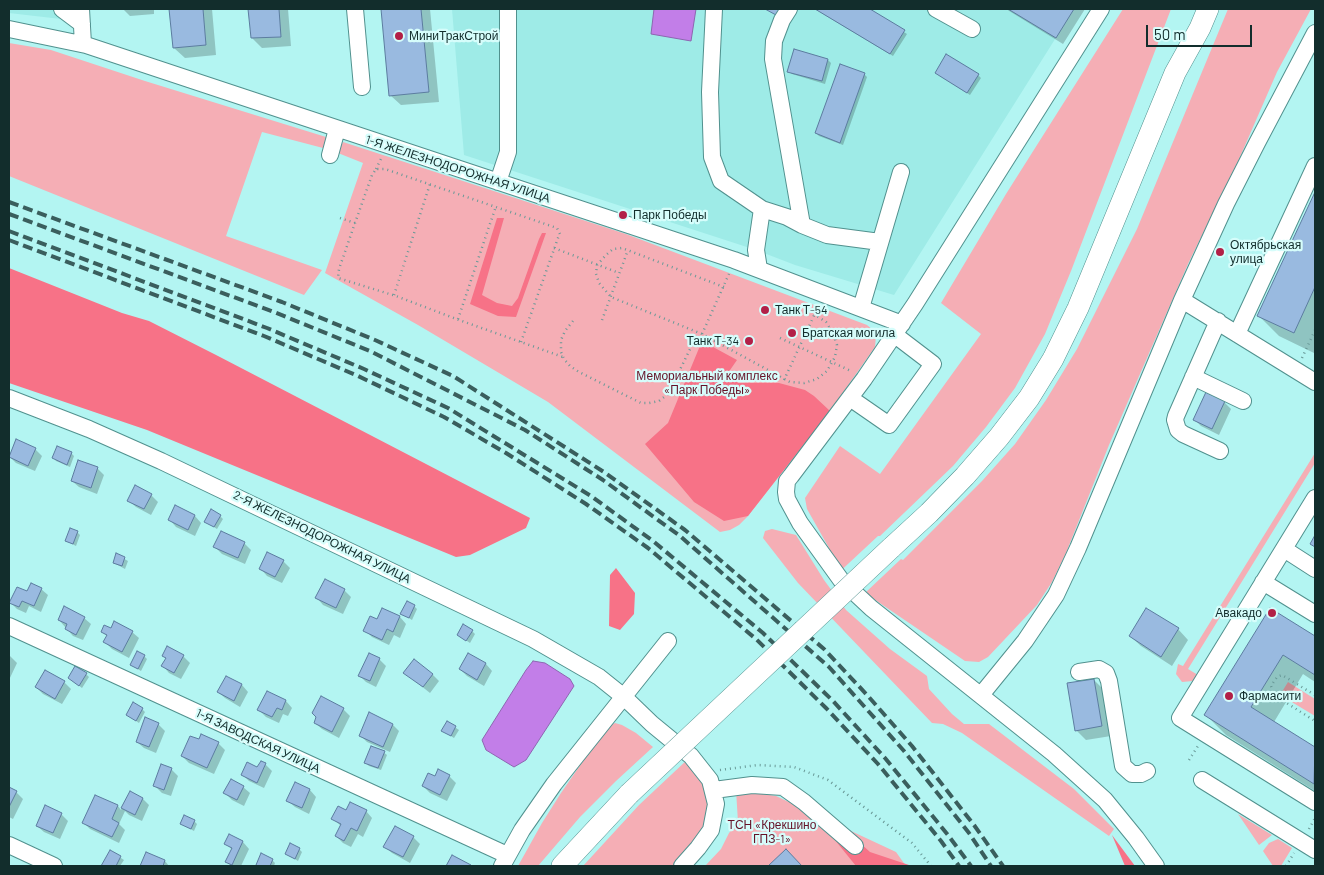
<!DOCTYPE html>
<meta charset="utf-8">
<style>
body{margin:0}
#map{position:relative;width:1324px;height:875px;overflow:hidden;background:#b3f5f2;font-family:Barlow,sans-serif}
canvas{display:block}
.frame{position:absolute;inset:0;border:10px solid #122d2c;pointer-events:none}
.scale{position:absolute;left:1146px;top:25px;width:106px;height:22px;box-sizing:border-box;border:2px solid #122d2c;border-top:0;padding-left:6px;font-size:15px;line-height:18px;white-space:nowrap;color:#122d2c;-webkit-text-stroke:4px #d6fdfb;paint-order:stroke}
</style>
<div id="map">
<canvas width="1324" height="875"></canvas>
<div class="frame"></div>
<div class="scale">50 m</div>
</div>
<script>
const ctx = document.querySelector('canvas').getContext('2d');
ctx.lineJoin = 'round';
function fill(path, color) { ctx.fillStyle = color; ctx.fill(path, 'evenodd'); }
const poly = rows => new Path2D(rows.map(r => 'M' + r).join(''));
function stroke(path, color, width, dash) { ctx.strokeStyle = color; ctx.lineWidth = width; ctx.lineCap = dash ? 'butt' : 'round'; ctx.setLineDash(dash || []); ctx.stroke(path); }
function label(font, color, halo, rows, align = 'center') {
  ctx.font = font + ' Barlow,sans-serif'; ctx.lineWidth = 4.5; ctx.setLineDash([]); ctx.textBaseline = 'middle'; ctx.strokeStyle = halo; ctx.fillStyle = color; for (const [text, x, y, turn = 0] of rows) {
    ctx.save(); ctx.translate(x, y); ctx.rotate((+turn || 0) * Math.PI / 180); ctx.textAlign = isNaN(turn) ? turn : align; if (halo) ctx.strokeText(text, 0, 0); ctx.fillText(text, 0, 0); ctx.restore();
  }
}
const built = poly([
 [9,9,69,9,61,19,9,13],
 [452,9,1074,9,894,295,795,265,756,250,464,155]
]);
const green = poly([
 [1123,9,1171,9,1071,271,1045,334,1015,388,986,427,953,466,880,536,878,536,834,577,818,555,829,548,807,509,805,498,840,446,880,474,981,334,941,303,1006,194],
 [1228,9,1311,9,1277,72,1240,157,1188,264,1109,445,1066,553,1052,582,1037,605,988,657,979,662,965,661,865,593,901,559,903,560,982,481,1015,444,1046,400,1077,349,1137,229],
 [9,43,51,50,145,81,326,137,328,139,327,144,323,148,262,132,226,236,322,270,304,295,9,176],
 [343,142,626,234,867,325,874,331,876,336,875,347,830,411,748,516,739,525,730,530,720,532,548,402,418,325,325,273,363,163,338,153],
 [1315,453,1315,463,1188,669,1198,675,1193,681,1182,682,1176,674,1178,664,1183,666],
 [772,529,796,535,824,580,846,610,890,649,927,676,929,689,952,714,964,724,989,724,1074,789,1114,829,1109,836,962,733,943,724,932,723,798,583,763,538,765,531],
 [1288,682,1315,699,1315,716,1280,695],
 [615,723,622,725,636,733,653,747,616,781,580,817,538,866,518,866,542,823,561,793,594,745,610,726],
 [688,759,706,779,709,820,676,866,583,866,639,805],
 [736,790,776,796,896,852,906,866,705,866,721,849,729,833,738,822],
 [1238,814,1272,835,1259,845],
 [1278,839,1292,848,1281,866,1273,866,1263,851,1269,843]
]);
const forest = poly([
 [497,218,504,218,482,295,497,303,512,306,518,298,539,239,542,233,546,233,516,317,498,316,470,304],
 [9,268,122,313,149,321,218,356,530,518,526,528,470,555,456,557,147,430,9,383],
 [702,341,737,360,728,373,738,383,779,383,805,390,814,396,830,411,748,516,724,521,694,502,645,444,668,423],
 [616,568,635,593,634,614,620,630,609,626,610,575],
 [813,813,838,823,870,852,912,866,856,866],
 [1112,835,1135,866,1125,866]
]);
const water = poly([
 [654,9,696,9,691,41,651,34,654,9],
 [533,661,545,663,570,679,574,686,526,760,514,767,486,750,482,740,526,670,533,661]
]);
const shadow = poly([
 [123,9,154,9,154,14,130,16],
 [170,9,212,9,216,55,185,58,174,48],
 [249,9,288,9,291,46,262,48,252,38],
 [382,9,430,9,439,102,401,105,390,95],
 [815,9,868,9,907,34,893,56],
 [1006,9,1085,9,1063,44],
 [794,51,828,60,831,63,825,84,792,74,789,71],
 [864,74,867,77,843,145,819,136,816,133],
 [939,75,978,75,981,78,970,95],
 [1315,195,1315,350,1314,353,1279,336,1259,316],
 [1224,402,1231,409,1219,435,1201,426,1194,419],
 [16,440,35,449,42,456,35,471,16,463,9,456],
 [71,453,74,456,70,467,56,461,54,458],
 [97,468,104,475,97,494,79,487,72,481],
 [151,495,158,502,151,515,136,507,129,501],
 [195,516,201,523,195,536,176,527,170,520],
 [220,516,223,519,217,529,209,524],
 [77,532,80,535,76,546,66,541],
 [244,543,251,550,245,564,222,554,215,547],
 [117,555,128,561,125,569,114,563],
 [283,561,290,568,282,583,267,576,261,569],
 [41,589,48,595,41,612,29,606,26,613,17,609,11,603,27,593],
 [344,590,351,597,343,614,323,605,317,598],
 [414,606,417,609,412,620,402,614],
 [383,609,400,617,406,624,400,638,394,635,389,645,372,637,365,630,378,621],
 [1271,610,1315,637,1315,682,1303,674,1274,722,1315,748,1315,791,1226,735,1206,715],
 [84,618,91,624,83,640,73,636,59,620],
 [1178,629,1188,640,1172,666,1141,646,1130,636],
 [111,630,132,632,139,638,129,658,112,649,105,642,108,637,102,632],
 [472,631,475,634,470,643,458,635],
 [468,654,486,664,492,671,484,686,467,676,460,669],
 [9,655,17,663,9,680],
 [144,656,147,659,141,671,131,665],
 [163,656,183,656,190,663,181,679,169,673,163,666,167,659],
 [379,659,386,666,376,687,366,682,360,676],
 [45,672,64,682,71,689,62,704,43,694,36,687],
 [405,673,432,674,439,681,430,693],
 [86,674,89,677,82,688,69,678],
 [226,677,242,685,248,692,240,707,225,698,218,692],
 [1094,680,1104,690,1111,736,1086,740,1076,730],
 [267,692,286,701,292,708,288,716,283,714,279,723,266,717,259,710],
 [142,709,145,712,139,723,127,715],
 [343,709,350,716,339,738,322,729,315,723],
 [447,722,459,730,454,738,443,731],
 [158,724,165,731,156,753,144,748,137,742],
 [393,725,399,731,390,752,367,742,360,735],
 [218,743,225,750,214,774,189,763,182,756],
 [383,752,387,755,381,770,369,766,366,763],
 [265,764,272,771,264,788,249,781,242,774],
 [171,769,178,776,171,796,162,793,155,786],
 [449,776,456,783,447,801,430,793,423,786],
 [296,784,310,790,316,797,309,814,295,807,288,801],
 [243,787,250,793,244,806,232,800,225,793],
 [9,789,16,792,23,799,13,819,9,817],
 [130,792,143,799,149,805,142,821,129,815,125,811,119,824,125,830,119,843,90,829,84,823,96,796,118,806,121,810],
 [366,811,372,818,363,837,358,834,351,847,343,843,336,836,341,826,333,819,347,812],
 [61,814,68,821,60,839,44,832,37,826],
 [194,821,197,824,194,831,181,824],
 [413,837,420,844,410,863,392,853,385,847],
 [243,842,249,849,241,866,231,866,227,862,232,850,226,843],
 [299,849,302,852,298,861,286,854],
 [110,851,124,860,120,866,103,866],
 [147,854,165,861,169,866,141,866],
 [272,860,275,863,274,866,259,866,257,864]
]);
const building = poly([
 [169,9,203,9,206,45,173,48,169,9],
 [248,9,279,9,281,37,251,38,248,9],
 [381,9,421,9,429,92,389,96,381,9],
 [765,9,780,9,776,15,765,9],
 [815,9,870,9,905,30,890,54,815,9],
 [1008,9,1074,9,1056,38,1008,9],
 [794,49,828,59,822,81,787,72,794,49],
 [946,54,979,74,967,93,935,73,946,54],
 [840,64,865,73,840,143,815,133,840,64],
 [1315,192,1315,287,1294,333,1257,316,1315,192],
 [1206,392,1225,401,1212,429,1193,420,1206,392],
 [16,439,36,448,28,466,9,457,16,439],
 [57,446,72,452,67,465,52,458,57,446],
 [78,460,98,467,91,488,71,481,78,460],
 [135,485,152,494,144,509,127,501,135,485],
 [175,505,195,515,188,530,168,520,175,505],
 [211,509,221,515,214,527,204,522,211,509],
 [70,528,78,531,73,544,65,541,70,528],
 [221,531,245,542,238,558,213,547,221,531],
 [1315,535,1315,547,1310,544,1315,535],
 [267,552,284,560,275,577,259,569,267,552],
 [116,553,125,557,122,566,113,563,116,553],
 [325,579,345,589,336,608,315,598,325,579],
 [31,583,42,588,34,606,22,601,19,607,9,603,17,587,27,591,31,583],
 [407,601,415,605,409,618,400,614,407,601],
 [64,606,85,617,76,635,65,629,67,624,58,620,64,606],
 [382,608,400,616,393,632,387,629,382,640,363,631,370,616,377,619,382,608],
 [1146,608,1179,628,1161,657,1129,636,1146,608],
 [1270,608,1315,636,1315,675,1283,655,1251,707,1315,747,1314,784,1204,715,1270,608],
 [114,621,133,631,122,652,103,642,107,635,101,632,104,625,111,628,114,621],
 [463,624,473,630,466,641,457,635,463,624],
 [167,646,184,655,174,673,161,666,166,658,162,656,167,646],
 [137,651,145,655,138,669,130,665,137,651],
 [369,653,380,658,370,681,358,676,369,653],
 [468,653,486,663,477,680,459,669,468,653],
 [414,659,433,674,423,687,403,673,414,659],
 [75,666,87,673,79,686,68,678,75,666],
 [45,670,65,681,55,699,35,687,45,670],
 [226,676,242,684,234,701,217,692,226,676],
 [1094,679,1102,726,1075,731,1067,683,1094,679],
 [267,691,286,700,282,710,277,708,272,717,257,710,267,691],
 [321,696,344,708,332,732,314,723,316,717,312,713,321,696],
 [133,702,143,708,136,721,126,715,133,702],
 [369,712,393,724,383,747,359,736,369,712],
 [145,717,159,723,149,747,136,742,145,717],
 [447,721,456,726,451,736,441,731,447,721],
 [201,734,219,742,207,768,181,756,190,736,199,739,201,734],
 [371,746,385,751,378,768,364,763,371,746],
 [261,761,266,763,257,783,241,775,247,762,257,767,261,761],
 [161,764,172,768,164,790,153,786,161,764],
 [438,769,450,775,440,795,422,786,428,773,435,776,438,769],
 [231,779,244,786,237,800,223,793,231,779],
 [295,782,310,789,302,808,286,801,295,782],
 [9,787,17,791,9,807,9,787],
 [130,791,143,798,135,815,121,808,130,791],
 [95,795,118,805,112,819,119,823,112,837,82,823,95,795],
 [350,802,367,810,357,831,351,828,344,841,335,836,341,824,331,819,338,806,346,810,350,802],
 [45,805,62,813,53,833,36,826,45,805],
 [184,815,195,820,191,829,180,824,184,815],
 [395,826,414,836,403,857,383,847,395,826],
 [229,834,243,841,232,865,225,862,232,848,224,844,229,834],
 [290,843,300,848,295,859,285,854,290,843],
 [786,849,802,866,768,866,786,849],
 [110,850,121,856,116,866,101,866,110,850],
 [146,852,165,860,163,866,140,866,146,852],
 [261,853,273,859,270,866,259,866,256,865,261,853],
 [452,855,471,865,471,866,446,866,452,855]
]);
const path = poly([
 [376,169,381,159],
 [340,218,355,223],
 [554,248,619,273],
 [724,287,622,248,613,249,606,255,597,265,596,274,599,283,611,297,702,334,790,382,804,383,817,379,827,371,835,357,837,345,833,333,826,322,814,314],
 [394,295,430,184],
 [458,319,496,206],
 [602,320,628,250],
 [573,321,565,331,561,340,561,352,564,359,570,366,579,372,641,403,649,403,659,401,668,394,698,333],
 [702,334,729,274],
 [780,338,851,371],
 [521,342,558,238,560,234,557,228,385,169,376,169,372,175,355,223,339,269,338,278,396,296,459,320,521,342,563,357],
 [1302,358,1315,330],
 [784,380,818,307],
 [1315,695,1282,675,1277,677,1271,686,1274,695,1315,721],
 [1189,760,1198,746],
 [720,770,758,765,794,767,828,780,912,843,931,866],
 [1309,829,1315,818],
 [1286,866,1294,853]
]);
const minor = poly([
 [62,9,82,24],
 [81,9,83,44],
 [355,9,362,87],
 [714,9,710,92,712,157,721,181,762,209,787,217,802,225,827,235,880,242],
 [789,9,782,20,774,41,773,59,802,225],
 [936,9,972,29],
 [1101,9,915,304,864,379,791,476,787,481,786,492,787,499,800,523,841,580,871,608,1054,754,1105,800,1136,838,1156,866],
 [9,29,86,45,734,260,902,324],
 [330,155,337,129],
 [498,182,508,152,508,9],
 [759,269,756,250,762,209],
 [1182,300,1315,382],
 [861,308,901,172],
 [1218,321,1176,416,1175,420,1178,430,1183,434,1220,451],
 [1237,334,1315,166],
 [1193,377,1243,401],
 [9,398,89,429,161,461,533,639,599,677,624,697,652,724,691,756,710,780,716,804,711,830,698,848,682,866],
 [850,398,889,425,933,364,895,335],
 [1315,498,1180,718,1315,802],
 [1284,549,1315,569],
 [1263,582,1315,614],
 [9,626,507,855],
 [1079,672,1099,669,1106,673,1109,681,1123,766,1132,774,1141,774,1147,771],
 [981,695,1025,641,1056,595,1078,548,1182,300,1226,204,1257,143,1315,33],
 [1202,780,1315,850],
 [714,790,752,785,783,787,804,802,855,846],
 [9,845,54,866],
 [502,866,522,830,554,784,668,641]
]);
const major = poly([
 [891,548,929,513,965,476,999,437,1029,398,1053,359,1078,308,1175,73,1200,28,1208,9],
 [562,866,629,794]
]);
const rail = poly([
 [9,202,282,302,375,340,453,376,604,472,685,530,824,649,868,696,912,746,974,825,1003,866],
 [9,214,274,312,370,351,525,430,603,480,680,536,829,667,904,751,969,833,991,866],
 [9,231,267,328,364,369,448,408,591,496,653,541,763,633,833,701,885,758,948,835,971,866],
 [9,240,264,336,358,376,444,417,506,453,586,504,648,548,756,639,827,709,878,764,941,841,959,866]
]);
const majorBridge = poly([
 [629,794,891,548]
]);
const markers = [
 [399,36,5,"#b22047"],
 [623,215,5,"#b22047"],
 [1220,252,5,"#b22047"],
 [765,310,5,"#b22047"],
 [792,333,5,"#b22047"],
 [749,341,5,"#b22047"],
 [1272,613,5,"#b22047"],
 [1229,696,5,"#b22047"]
];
const poiNames = [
 ["МиниТракСтрой",409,36],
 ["Парк Победы",633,215],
 ["Октябрьская",1230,245],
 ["улица",1230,259],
 ["Танк Т-54",775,310],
 ["Братская могила",802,333],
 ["Танк Т-34",739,341,"right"],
 ["Авакадо",1262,613,"right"],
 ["Фармасити",1239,696]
];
const streetNames = [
 ["1-Я ЖЕЛЕЗНОДОРОЖНАЯ УЛИЦА",458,169,18],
 ["2-Я ЖЕЛЕЗНОДОРОЖНАЯ УЛИЦА",322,537,26],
 ["1-Я ЗАВОДСКАЯ УЛИЦА",258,741,25]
];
const parkNames = [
 ["Мемориальный комплекс",707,376],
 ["«Парк Победы»",707,390],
 ["ТСН «Крекшино",772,825],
 ["ГПЗ-1»",772,839]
];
fill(built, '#9eebe7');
fill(green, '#f5aeb5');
fill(forest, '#f77287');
fill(water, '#c27ee8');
stroke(water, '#8d66b0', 1);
fill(shadow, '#0003');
fill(building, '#99bae0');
stroke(building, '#5c7c9f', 1);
stroke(minor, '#51918e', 18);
stroke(major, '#51918e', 22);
stroke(path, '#699997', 2.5, [1, 4]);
stroke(minor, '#fff', 16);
stroke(major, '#fff', 21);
stroke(rail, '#3a5e5d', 4, [10, 5]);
stroke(majorBridge, '#51918e', 22, []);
stroke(majorBridge, '#fff', 21);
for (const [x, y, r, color] of markers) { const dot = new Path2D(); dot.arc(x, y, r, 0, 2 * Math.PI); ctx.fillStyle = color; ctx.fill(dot); stroke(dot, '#d6fdfb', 2); }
label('12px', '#122d2c', '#d6fdfb', poiNames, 'left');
label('12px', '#122d2c', '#d6fdfb', streetNames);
label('12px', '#661227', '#d6fdfb', parkNames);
</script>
